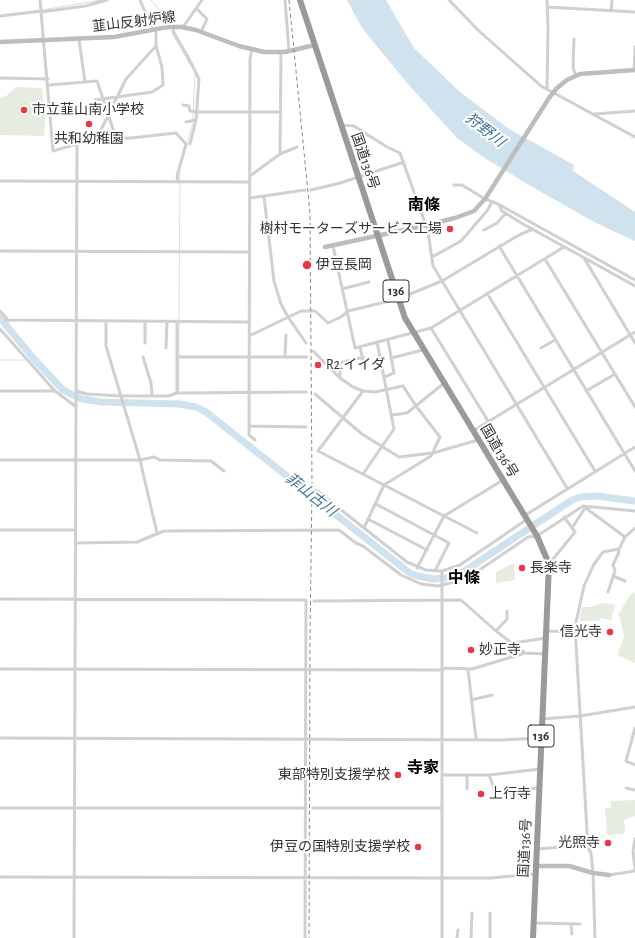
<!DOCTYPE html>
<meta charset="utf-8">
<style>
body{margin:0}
canvas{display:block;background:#fff}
</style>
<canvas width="635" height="938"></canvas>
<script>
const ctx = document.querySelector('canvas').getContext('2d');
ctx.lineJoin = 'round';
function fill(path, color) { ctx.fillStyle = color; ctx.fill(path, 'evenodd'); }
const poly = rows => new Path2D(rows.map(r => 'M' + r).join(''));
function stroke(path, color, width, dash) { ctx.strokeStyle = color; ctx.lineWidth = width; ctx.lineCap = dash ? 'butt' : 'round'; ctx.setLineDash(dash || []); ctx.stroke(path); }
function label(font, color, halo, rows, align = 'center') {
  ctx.font = font + ' "Alegreya Sans","Noto Sans JP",sans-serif'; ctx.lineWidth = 4; ctx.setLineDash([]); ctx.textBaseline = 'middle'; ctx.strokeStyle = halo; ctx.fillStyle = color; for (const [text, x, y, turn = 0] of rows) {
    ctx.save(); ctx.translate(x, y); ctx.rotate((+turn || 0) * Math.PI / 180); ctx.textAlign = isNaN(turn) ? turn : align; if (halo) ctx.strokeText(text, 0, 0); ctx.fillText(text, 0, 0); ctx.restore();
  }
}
const green = poly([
 [16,87,42,88,45,118,44,136,0,135,0,97,6,96],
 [514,563,515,580,496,583,496,572],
 [635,592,635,663,619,656,618,653,624,637,619,614,630,595],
 [603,603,615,605,611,620,600,618,599,621,579,621,582,607,590,607],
 [635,800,635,816,624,820,625,832,623,834,607,835,605,808,611,808,611,801]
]);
const water = poly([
 [347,0,386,0,414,48,460,92,509,129,574,165,573,171,635,212,635,241,596,223,536,189,486,159,457,138,408,84,362,28]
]);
const stream = poly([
 [151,0,170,24],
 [42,10,101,0],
 [171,31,190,65],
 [193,119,195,75],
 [182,162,193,123],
 [179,320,180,171],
 [179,323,179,356],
 [179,359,179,390],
 [0,360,25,360],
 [29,360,35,360],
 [179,399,179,404]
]);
const river = poly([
 [0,318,35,360,63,390,69,393,82,399,102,402,179,404,196,407,206,412,411,574,418,576,433,579,446,578,463,572,572,500,581,497,597,496,635,501]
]);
const street = poly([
 [40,0,53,151,97,138,131,138,176,133,186,144,177,176,178,182],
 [140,0,153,30],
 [285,0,289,51],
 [449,0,479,31,541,86,635,137],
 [547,0,548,28,547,89],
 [547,7,635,12],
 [197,9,207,19,201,32],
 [611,11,612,0],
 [41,12,85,6,107,0],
 [0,16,41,11],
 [173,27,174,33,188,57,199,79,196,120,190,144],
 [183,27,202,0],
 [79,39,85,82],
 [574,39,573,68,576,76],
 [252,49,250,59,249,435,255,440],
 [634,70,635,47],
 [0,78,48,79],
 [49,85,97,81,116,138],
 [95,100,152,92,163,85,162,67,156,46,156,30],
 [183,105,189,106,190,111,196,112,280,112],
 [595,114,635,111],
 [186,122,196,120],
 [341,125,354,126,387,147,400,153,426,226],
 [97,138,126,79,156,46],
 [280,154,281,53],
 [250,176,280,154,297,147],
 [0,181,250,182],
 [454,185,462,185,485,199,498,204,635,280],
 [311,190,340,183,404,162],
 [264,197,274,281,281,304,288,317,306,343],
 [250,198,305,190],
 [499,205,502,211,523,224,635,286],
 [427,225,433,266,567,488],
 [484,230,497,223,506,213],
 [333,246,355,348,431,328,564,247],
 [499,246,635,471],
 [0,251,250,252],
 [432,257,461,241,487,211,492,202],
 [584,258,635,343],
 [545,259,635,407],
 [342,289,369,282],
 [487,293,595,471],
 [0,311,9,321],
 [6,320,249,322],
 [106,321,106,346,140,460,157,533],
 [177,321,177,393],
 [431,328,488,421],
 [0,329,55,391],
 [249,336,301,311,315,311,328,323,341,317,348,311,398,299,442,281,519,235,533,229],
 [145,343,145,321],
 [360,347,365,369],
 [166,348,167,321],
 [541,348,555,340],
 [313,351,340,378,353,387,363,391],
 [285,356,286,335],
 [143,357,151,383,152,395],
 [177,357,307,357],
 [391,358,423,350],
 [384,377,394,373,388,340],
 [340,378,340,363,363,357],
 [0,391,55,391,75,406],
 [76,391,87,394,121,396,168,396,177,393,306,392],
 [586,391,615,374],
 [315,394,362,434,399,457,433,453,478,440],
 [392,415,407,413,443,384],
 [249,426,306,427],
 [473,431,635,332],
 [0,460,140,460,154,457,160,460,211,461,224,471],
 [363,474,394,429,377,342],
 [316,490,407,562,426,570,442,571,460,565,526,520],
 [376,504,449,543,435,571],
 [583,506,625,537],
 [524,516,635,447],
 [368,519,427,550],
 [364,528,384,485,431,456,440,437,416,406,403,386,375,392,363,391,318,451,384,485,444,516,477,533],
 [572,528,585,508],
 [0,530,75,530],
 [75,543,137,542,164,531,339,530,356,543,363,546,401,575,421,584,438,586,462,580,472,575,528,537,537,536,583,506,635,511],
 [549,564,575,532,564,517],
 [417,568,444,516,503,480],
 [442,571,442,938],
 [613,576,625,581],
 [608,592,615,571,613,565,619,552,618,549],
 [0,599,306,600,305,938],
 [314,601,461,600,496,631,525,653,545,654],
 [496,631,507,619,507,611],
 [547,631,575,632],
 [487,647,546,638],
 [443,668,472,669,525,653],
 [0,669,443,670],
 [468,669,476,739],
 [471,700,492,695],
 [542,719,580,716,635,707],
 [635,728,626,761,635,765],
 [0,738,502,740,541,738],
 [442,775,489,775,540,769],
 [489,775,495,791,539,788],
 [626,788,635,790],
 [467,789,467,775],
 [0,808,306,808],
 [313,808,442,808],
 [635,839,633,851,635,869],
 [537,849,588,845],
 [609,875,635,871],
 [0,877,442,878,491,878,535,874],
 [490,913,490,938],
 [534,923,580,924],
 [571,924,572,934],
 [74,938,77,143],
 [457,938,458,930],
 [471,938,472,913],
 [595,938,593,873,591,853,588,848,575,627,584,586,594,564,603,552,619,549,625,537,635,528]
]);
const secondary = poly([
 [0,42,114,37,168,27,181,27,196,30,239,46,264,52,285,52,315,45],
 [325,247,427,225,455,218,474,211,485,199,549,98,557,88,567,80,580,74,635,70],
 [536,866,569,866,593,873,609,875]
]);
const highway = poly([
 [300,0,405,318,537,536,549,564,533,938]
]);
const rail = poly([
 [289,0,310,213,312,484,310,640,309,938]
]);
const markers = [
 [24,110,4,"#e63946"],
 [89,124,4,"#e63946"],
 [450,229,4,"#e63946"],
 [307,265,5,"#e63946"],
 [318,365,4,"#e63946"],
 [522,568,4,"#e63946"],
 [610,632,4,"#e63946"],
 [471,650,4,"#e63946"],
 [398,775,4,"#e63946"],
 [481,794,4,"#e63946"],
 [608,843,4,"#e63946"],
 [418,847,4,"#e63946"]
];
const shields = [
 [396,291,26],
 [541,736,26]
];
const shieldNames = [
 ["136",396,291],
 ["136",541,736]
];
const streetNames = [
 ["韮山反射炉線",134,22,-7],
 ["国道136号",365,161,71],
 ["国道136号",499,451,59],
 ["国道136号",525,848,-87]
];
const poiNames = [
 ["市立韮山南小学校",32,110],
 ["共和幼稚園",89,139,"center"],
 ["樹村モーターズサービス工場",442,229,"right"],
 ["伊豆長岡",316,265],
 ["R2.イイダ",326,365],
 ["長楽寺",530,568],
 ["信光寺",602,632,"right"],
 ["妙正寺",479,650],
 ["東部特別支援学校",390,775,"right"],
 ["上行寺",489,794],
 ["光照寺",600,843,"right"],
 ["伊豆の国特別支援学校",410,847,"right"]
];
const waterNames = [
 ["狩野川",485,130,38],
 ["菲山古川",311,495,38]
];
const quarterNames = [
 ["南條",424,205],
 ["中條",464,578],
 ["寺家",423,768]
];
fill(green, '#e6ecdf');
fill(water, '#cfe2ee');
stroke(stream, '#cfe2ee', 1);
stroke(river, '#cfe2ee', 7);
stroke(street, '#d0d0d0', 3);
stroke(secondary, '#bdbdbd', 4.5);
stroke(highway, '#9a9a9a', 6);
stroke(rail, '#888', 1, [4, 3]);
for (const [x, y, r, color] of markers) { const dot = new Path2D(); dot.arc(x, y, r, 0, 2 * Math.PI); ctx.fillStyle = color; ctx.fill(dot); stroke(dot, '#fff', 1.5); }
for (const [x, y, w] of shields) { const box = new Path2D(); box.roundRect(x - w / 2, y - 11, w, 22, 3); ctx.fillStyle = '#fff'; ctx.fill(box); stroke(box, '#333', 1); }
label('bold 13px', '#333', null, shieldNames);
label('14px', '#333', '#fff', streetNames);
label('14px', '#333', '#fff', poiNames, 'left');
label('italic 15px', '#3f7597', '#fff', waterNames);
label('bold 16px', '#000', '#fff', quarterNames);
</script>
